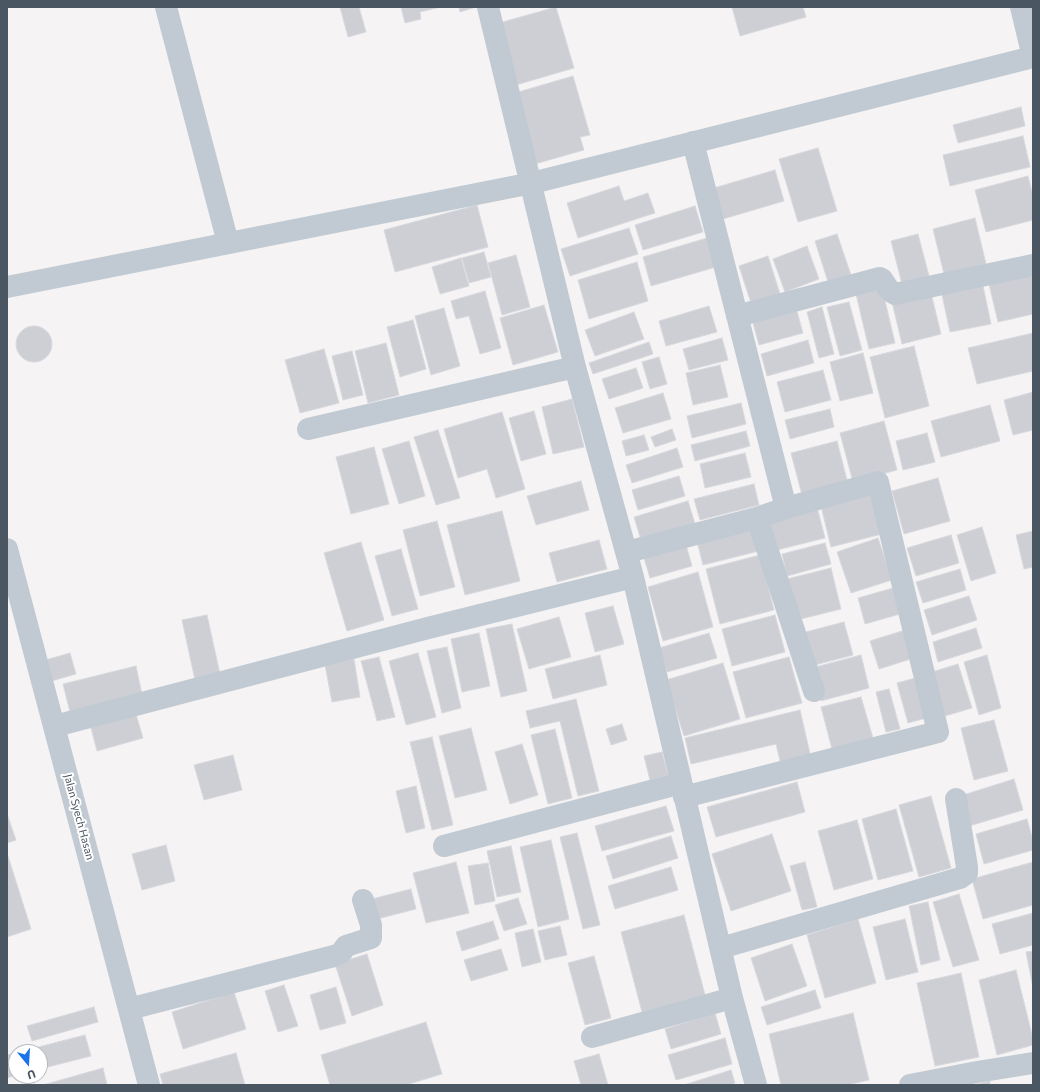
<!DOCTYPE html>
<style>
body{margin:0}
#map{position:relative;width:1040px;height:1092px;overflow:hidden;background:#f5f3f3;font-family:Commissioner,sans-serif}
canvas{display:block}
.frame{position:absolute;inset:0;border:8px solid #4a5661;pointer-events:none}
.north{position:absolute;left:8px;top:1044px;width:40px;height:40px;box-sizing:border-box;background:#fff;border:1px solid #b7bbc0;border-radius:50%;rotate:162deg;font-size:11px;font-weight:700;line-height:16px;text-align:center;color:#4a5661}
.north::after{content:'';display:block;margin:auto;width:14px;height:18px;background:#1a73e8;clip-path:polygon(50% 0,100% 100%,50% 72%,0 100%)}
</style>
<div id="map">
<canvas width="1040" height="1092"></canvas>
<div class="frame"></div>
<div class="north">U</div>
</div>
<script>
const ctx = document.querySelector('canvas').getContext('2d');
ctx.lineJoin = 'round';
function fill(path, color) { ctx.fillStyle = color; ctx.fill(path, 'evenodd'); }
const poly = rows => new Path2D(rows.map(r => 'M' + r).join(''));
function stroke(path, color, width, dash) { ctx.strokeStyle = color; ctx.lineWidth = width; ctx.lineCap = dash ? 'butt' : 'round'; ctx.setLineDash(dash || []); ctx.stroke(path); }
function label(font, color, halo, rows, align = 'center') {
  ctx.font = font + ' Commissioner,sans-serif'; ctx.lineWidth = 4; ctx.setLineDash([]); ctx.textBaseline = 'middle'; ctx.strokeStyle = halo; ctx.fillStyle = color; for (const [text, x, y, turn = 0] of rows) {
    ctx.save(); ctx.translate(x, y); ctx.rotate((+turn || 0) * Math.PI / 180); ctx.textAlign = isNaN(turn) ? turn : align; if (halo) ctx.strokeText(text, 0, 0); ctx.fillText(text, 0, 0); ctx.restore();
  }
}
const building = poly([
 [340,7,359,7,366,32,348,37,340,7],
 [401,7,441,7,420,12,421,19,405,23,401,7],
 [459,7,476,7,460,12,459,7],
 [556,7,574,68,516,85,499,23,556,7],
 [732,7,803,7,806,17,740,36,732,7],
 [573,76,590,135,580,137,584,150,535,164,515,93,573,76],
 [1021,107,1025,126,958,143,953,125,1021,107],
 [1023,136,1030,167,950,186,943,155,1023,136],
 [818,148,837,211,798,222,779,159,818,148],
 [775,170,784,201,723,219,714,188,775,170],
 [1028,176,1033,196,1033,220,986,232,975,190,1028,176],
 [619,186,624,201,648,193,655,213,578,238,567,203,619,186],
 [477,205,488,247,395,272,384,230,477,205],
 [695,206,703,232,643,250,635,225,695,206],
 [975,218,986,264,944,274,933,229,975,218],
 [629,228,638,254,570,276,561,249,629,228],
 [837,234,851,275,828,282,815,241,837,234],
 [918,234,929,276,902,284,891,241,918,234],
 [707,238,716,267,651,286,643,257,707,238],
 [807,246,819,279,785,292,773,259,807,246],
 [484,252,491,277,469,283,462,258,484,252],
 [516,255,530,307,502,315,488,263,516,255],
 [768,256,780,294,751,303,739,266,768,256],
 [461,258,469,286,440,294,432,267,461,258],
 [637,262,648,301,589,319,578,280,637,262],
 [1033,269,1033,314,998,322,988,280,1033,269],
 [982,281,991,324,950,332,941,290,982,281],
 [882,288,895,343,869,349,856,294,882,288],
 [485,291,501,348,480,354,469,316,456,319,451,301,485,291],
 [931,293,941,334,902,344,892,302,931,293],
 [849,302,862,350,840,356,827,307,849,302],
 [544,305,558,352,513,365,500,318,544,305],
 [709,306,717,332,666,346,659,321,709,306],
 [822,307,834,354,819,358,807,312,822,307],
 [444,308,460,366,431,375,415,316,444,308],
 [796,308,803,333,759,345,752,319,796,308],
 [634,312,644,339,595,356,585,330,634,312],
 [413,320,426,369,400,377,387,327,413,320],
 '16 344a18 18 0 1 1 36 0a18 18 0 1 1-36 0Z',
 [1033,333,1033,371,977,384,968,348,1033,333],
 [722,338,728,360,689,370,683,349,722,338],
 [808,340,814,363,767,376,761,354,808,340],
 [649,342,653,354,593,374,589,363,649,342],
 [386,343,399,395,368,403,355,351,386,343],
 [914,346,929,406,885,418,870,357,914,346],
 [324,349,339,403,300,413,285,360,324,349],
 [352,351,363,395,343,400,332,356,352,351],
 [863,353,873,393,840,401,830,362,863,353],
 [659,357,667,384,650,389,642,362,659,357],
 [720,365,728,397,693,405,686,373,720,365],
 [636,368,643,388,609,399,602,379,636,368],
 [823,370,831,400,785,412,777,382,823,370],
 [1033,392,1033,430,1013,435,1004,400,1033,392],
 [663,393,671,419,623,433,615,408,663,393],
 [572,399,584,447,553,454,542,407,572,399],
 [741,403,746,424,692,438,687,416,741,403],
 [990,405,1000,441,941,457,931,421,990,405],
 [830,409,834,427,790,439,785,420,830,409],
 [534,411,546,454,521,461,509,418,534,411],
 [502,412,525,489,496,498,487,469,458,478,444,429,502,412],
 [884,421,897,470,853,482,840,433,884,421],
 [672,429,676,440,655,447,651,437,672,429],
 [438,430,460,498,436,505,414,437,438,430],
 [746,431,750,446,695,461,691,445,746,431],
 [927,433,935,462,903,470,896,441,927,433],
 [644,435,649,450,626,456,622,441,644,435],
 [409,441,425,496,399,504,382,449,409,441],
 [837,441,848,484,802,495,791,453,837,441],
 [374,447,389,504,351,514,336,457,374,447],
 [677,448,683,467,632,483,626,465,677,448],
 [745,453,751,477,705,488,700,464,745,453],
 [679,476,685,496,638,510,632,490,679,476],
 [938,478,950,521,904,534,892,491,938,478],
 [581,481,589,510,536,525,527,496,581,481],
 [754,484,759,505,700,520,694,499,754,484],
 [872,494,882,534,831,547,821,506,872,494],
 [688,501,695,524,641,540,634,517,688,501],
 [817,507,825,538,777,550,769,520,817,507],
 [502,511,520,581,465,595,447,525,502,511],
 [437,521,455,587,420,596,403,530,437,521],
 [753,526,759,551,703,565,697,541,753,526],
 [982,527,996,573,971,581,957,535,982,527],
 [1033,531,1033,567,1024,569,1016,535,1033,531],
 [951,535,959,563,916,576,907,548,951,535],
 [878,538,892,580,851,593,837,552,878,538],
 [599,540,607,569,557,582,549,553,599,540],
 [361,542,384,620,347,631,324,553,361,542],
 [825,543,831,564,787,576,782,554,825,543],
 [686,545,692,566,650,578,644,558,686,545],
 [401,549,418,609,392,616,375,556,401,549],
 [760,555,774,610,720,624,706,569,760,555],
 [831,568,841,609,797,620,787,579,831,568],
 [960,569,966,590,923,603,916,582,960,569],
 [698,572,713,627,663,641,648,587,698,572],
 [893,588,900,614,865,624,858,598,893,588],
 [969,596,977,620,932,635,924,610,969,596],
 [613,606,624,644,595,652,585,613,613,606],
 [207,615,220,674,195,680,182,620,207,615],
 [775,615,785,652,732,666,722,629,775,615],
 [559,617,571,657,529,669,517,629,559,617],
 [844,622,853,655,807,667,798,634,844,622],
 [512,624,527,691,501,697,486,629,512,624],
 [976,628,982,648,938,662,933,642,976,628],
 [905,630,914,658,879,669,870,641,905,630],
 [479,633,490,686,462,692,451,639,479,633],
 [709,633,717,658,667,672,659,648,709,633],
 [447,647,461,708,442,713,427,651,447,647],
 [70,653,76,674,48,682,42,661,70,653],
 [418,653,436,717,406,725,389,661,418,653],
 [600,655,607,685,553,699,545,669,600,655],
 [861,655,869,688,821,701,812,668,861,655],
 [987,655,1001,708,979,715,964,662,987,655],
 [379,657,395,717,377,721,361,661,379,657],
 [789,657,802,703,746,718,733,672,789,657],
 [354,659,360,697,332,702,325,665,354,659],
 [723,663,740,719,684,736,666,680,723,663],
 [958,664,972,708,945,716,932,672,958,664],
 [136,666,142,694,70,712,63,684,136,666],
 [919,677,930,717,908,723,897,683,919,677],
 [889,689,900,729,886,732,876,692,889,689],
 [861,697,873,738,832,749,821,707,861,697],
 [576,699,599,791,578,796,560,721,530,728,526,711,576,699],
 [800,710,811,758,781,765,776,744,691,764,685,738,800,710],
 [135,711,143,738,97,751,90,724,135,711],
 [994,720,1008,771,974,780,961,728,994,720],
 [622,724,627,740,611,745,606,729,622,724],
 [471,728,487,790,455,798,439,736,471,728],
 [555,729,572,798,548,804,531,735,555,729],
 [432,737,453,825,432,830,410,742,432,737],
 [522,744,538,795,510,804,495,752,522,744],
 [662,752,668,775,650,780,644,756,662,752],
 [233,755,242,790,204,800,194,765,233,755],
 [1014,779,1023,810,969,826,960,796,1014,779],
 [797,782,805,812,716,837,707,807,797,782],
 [416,786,425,828,406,833,396,791,416,786],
 [931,796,951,868,919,877,899,805,931,796],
 [666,806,674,831,602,851,595,826,666,806],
 [896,809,913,871,878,880,862,819,896,809],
 [7,814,16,840,7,843,7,814],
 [1027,819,1033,841,1033,850,984,864,976,834,1027,819],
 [857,820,873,879,834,890,818,831,857,820],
 [577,833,600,925,583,929,560,837,577,833],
 [772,834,791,891,731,911,712,854,772,834],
 [671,836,678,858,613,879,606,856,671,836],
 [551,840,569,919,538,927,520,847,551,840],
 [166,845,175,881,142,890,132,854,166,845],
 [511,846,521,892,497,897,487,851,511,846],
 [7,853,31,929,7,937,7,853],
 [456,862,469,913,426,923,413,873,456,862],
 [805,862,817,907,802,910,790,866,805,862],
 [1033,862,1033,905,983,919,972,879,1033,862],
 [488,863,495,901,475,905,468,866,488,863],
 [671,867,678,890,615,909,608,886,671,867],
 [411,889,416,909,377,919,372,899,411,889],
 [959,894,979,960,953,967,933,902,959,894],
 [518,898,527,924,504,931,495,905,518,898],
 [928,902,940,960,921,965,909,906,928,902],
 [1033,913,1033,945,1000,954,992,924,1033,913],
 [684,915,705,995,642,1012,621,932,684,915],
 [858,919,876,983,825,998,807,935,858,919],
 [905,919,918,972,886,980,873,927,905,919],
 [493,921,499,939,462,951,456,932,493,921],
 [560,926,567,955,545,960,538,931,560,926],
 [533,929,541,962,522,967,515,933,533,929],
 [792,944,807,986,765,1001,751,958,792,944],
 [501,949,508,970,471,981,464,960,501,949],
 [1033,951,1033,988,1026,952,1033,951],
 [367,954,383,1005,352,1016,335,964,367,954],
 [594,956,611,1018,585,1025,568,963,594,956],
 [1016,970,1033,1039,1033,1045,997,1055,979,980,1016,970],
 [961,973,979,1057,935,1066,917,983,961,973],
 [284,985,298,1026,278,1032,265,991,284,985],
 [336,987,346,1023,320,1030,310,995,336,987],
 [815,990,821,1008,767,1025,761,1007,815,990],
 [234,992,246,1029,183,1049,172,1012,234,992],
 [94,1007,98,1022,32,1041,27,1026,94,1007],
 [715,1013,721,1034,671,1049,665,1029,715,1013],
 [853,1013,869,1080,847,1085,781,1085,769,1034,853,1013],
 [426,1022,442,1074,406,1085,330,1085,321,1055,426,1022],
 [85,1035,91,1056,40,1069,40,1052,19,1052,85,1035],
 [725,1038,732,1064,676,1080,668,1055,725,1038],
 [16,1053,16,1075,7,1078,7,1055,16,1053],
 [236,1053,245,1085,163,1085,160,1074,236,1053],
 [599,1054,608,1085,581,1085,574,1061,599,1054],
 [103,1068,107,1085,43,1085,103,1068],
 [731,1070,735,1083,730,1085,684,1085,731,1070],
 [990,1081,990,1085,973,1085,990,1081]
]);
const minor = poly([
 [166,7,228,243],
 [488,7,575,367,633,577,732,998,756,1085],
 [1021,7,1033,57],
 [693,142,786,508],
 [7,287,532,183,1033,57],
 [737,316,880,278,882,279,890,291,895,294,1033,265],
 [308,429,575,367],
 [757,518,814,691],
 [7,549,149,1085],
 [627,552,757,518,786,508,878,482,938,732,684,797],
 [55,726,428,628,633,577],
 [444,846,681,783],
 [721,948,960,878,967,873,967,867,956,799],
 [129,1009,334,956,341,953,346,946,371,938,371,925,363,900],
 [592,1037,732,998],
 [910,1085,977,1072,1033,1063]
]);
const streetNames = [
 ["Jalan Syech Hasan",79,817,75]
];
fill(building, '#cdcfd5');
stroke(building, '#d7d9de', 1);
stroke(minor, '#c1cad2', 22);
label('11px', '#4a5661', '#fff', streetNames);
</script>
